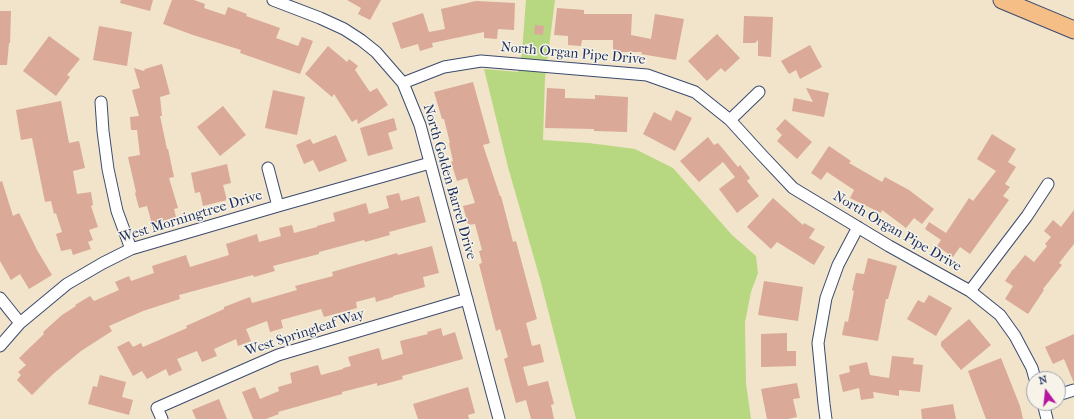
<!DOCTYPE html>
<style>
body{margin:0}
#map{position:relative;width:1074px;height:419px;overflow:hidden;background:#f1e4ca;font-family:"IM FELL French Canon",serif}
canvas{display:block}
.north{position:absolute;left:1026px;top:371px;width:40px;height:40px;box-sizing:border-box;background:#f7f3e8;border:1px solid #9fa5b1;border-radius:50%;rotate:345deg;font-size:11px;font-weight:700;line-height:16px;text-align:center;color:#1b2f5e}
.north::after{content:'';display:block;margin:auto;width:14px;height:18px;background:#b5179e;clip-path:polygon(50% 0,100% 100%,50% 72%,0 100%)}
</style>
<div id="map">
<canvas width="1074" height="419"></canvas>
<div class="north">N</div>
</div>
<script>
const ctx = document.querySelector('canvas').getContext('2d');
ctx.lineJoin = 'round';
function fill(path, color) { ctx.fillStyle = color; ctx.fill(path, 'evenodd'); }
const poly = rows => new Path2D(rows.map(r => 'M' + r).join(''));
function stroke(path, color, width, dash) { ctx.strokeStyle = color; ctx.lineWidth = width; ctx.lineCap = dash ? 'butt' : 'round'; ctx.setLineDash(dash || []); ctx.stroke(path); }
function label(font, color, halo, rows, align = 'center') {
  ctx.font = font + ' "IM FELL French Canon",serif'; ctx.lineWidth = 3; ctx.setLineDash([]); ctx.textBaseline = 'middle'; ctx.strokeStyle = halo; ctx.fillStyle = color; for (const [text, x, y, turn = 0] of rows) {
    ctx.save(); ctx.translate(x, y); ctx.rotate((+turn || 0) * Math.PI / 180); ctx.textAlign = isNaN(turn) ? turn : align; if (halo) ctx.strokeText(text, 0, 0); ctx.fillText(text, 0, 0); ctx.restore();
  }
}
const green = poly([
 [526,0,555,0,545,78,543,140,589,143,635,149,673,168,732,235,756,256,758,273,751,292,745,322,746,383,751,419,576,419,540,279,508,167,484,69,518,72,522,52]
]);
const building = poly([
 [121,0,153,0,150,11,120,3],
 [172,0,194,0,205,4,204,8,225,15,228,7,247,14,246,16,280,28,276,38,298,46,302,37,313,41,300,74,240,53,241,50,193,35,163,24],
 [347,0,381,0,370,20,358,14,361,8],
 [476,1,515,3,514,30,498,29,497,39,484,38,484,32,432,43,433,47,420,51,418,44,401,49,392,23,423,13,429,32,445,29,441,9],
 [557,8,584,10,584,14,632,14,631,35,651,39,655,14,684,19,676,60,641,54,642,52,613,52,613,40,582,40,581,46,568,45,568,36,554,35],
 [0,11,11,11,10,43,9,43,7,65,0,65],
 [744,16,773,17,771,57,758,56,758,40,755,43,743,43],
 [535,25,544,26,543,35,534,34],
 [99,26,132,32,127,66,93,60],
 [717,34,740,58,725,72,721,68,707,81,688,61],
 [49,36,80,59,67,75,70,77,56,96,23,71],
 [810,45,822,67,800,79,796,70,789,74,781,61],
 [328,46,347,62,349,59,358,66,355,70,370,92,377,88,388,105,358,124,357,119,352,122,334,94,332,97,305,74],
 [162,64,170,94,160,97,162,116,160,116,167,149,168,149,174,177,169,178,178,208,174,209,176,217,152,224,147,206,139,208,135,193,136,192,128,157,140,155,137,130,131,130,130,117,139,116,132,90,140,88,134,68,144,71,145,69],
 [473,82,490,143,483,145,500,196,501,196,513,242,516,241,537,319,526,323,532,346,540,344,544,362,523,367,528,386,548,381,554,404,551,405,554,419,531,419,526,400,516,403,504,359,508,357,500,329,496,331,479,264,482,263,479,251,482,250,475,224,468,225,463,206,475,203,467,178,457,181,451,162,453,161,449,143,450,143,444,119,442,119,434,92],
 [547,88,565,89,565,98,595,99,595,95,628,97,627,132,594,131,594,129,545,128],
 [806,88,829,93,824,117,792,111,794,98,813,102],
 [273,90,305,97,297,135,265,128],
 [61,101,69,143,79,141,85,168,73,171,77,194,91,192,93,205,91,206,98,227,89,230,93,240,88,242,91,249,73,255,71,249,61,251,56,234,62,232,56,213,54,214,51,201,45,202,32,138,21,140,16,110],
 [223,106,246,135,220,156,197,127],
 [676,110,692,118,675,151,643,134,654,112,671,121],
 [394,118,397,130,388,133,393,149,368,156,360,128],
 [785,119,812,142,797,159,777,141,782,135,776,129],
 [992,134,1016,149,1008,162,1016,167,1005,184,1010,187,1003,196,1009,200,970,254,960,247,953,257,937,246,941,240,925,229,929,222,946,233,969,198,973,201,996,171,977,159],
 [336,135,347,161,319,172,313,160,304,164,296,145,310,139,313,144],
 [708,137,714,145,718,143,738,167,740,165,750,178,747,181,759,196,737,213,719,189,735,177,723,162,699,182,680,161],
 [829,146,851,161,849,163,882,182,885,177,909,190,934,209,922,224,914,218,906,228,882,210,881,213,850,198,854,190,827,172,821,180,811,173],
 [227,164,231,183,223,185,227,200,203,206,200,192,195,193,191,173],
 [2,181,13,216,19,213,37,250,52,275,29,289,20,274,11,280,0,261,0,182],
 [399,193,401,201,419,196,426,222,389,232,390,235,365,242,364,240,319,252,319,254,273,266,275,271,254,277,253,275,179,295,180,299,143,311,109,326,112,331,81,351,53,374,32,395,17,380,21,375,18,372,26,365,19,358,44,334,43,332,62,315,76,306,75,305,90,296,94,301,119,290,115,282,129,276,131,281,154,273,152,266,186,255,190,267,229,255,226,244,257,234,259,242,281,236,279,228,292,225,294,233,317,227,317,226,335,221,333,213,366,203,369,214,389,208,386,196],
 [773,198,803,225,804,223,815,229,809,238,825,247,814,265,777,242,771,249,747,227],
 [1074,210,1074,244,1059,263,1062,265,1043,289,1044,290,1028,314,1005,299,1013,286,1005,281,1013,269,1013,270,1025,255,1034,262,1047,246,1045,244,1051,237,1044,231,1053,220,1061,227],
 [432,246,439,273,423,277,425,287,393,296,393,297,376,302,375,297,356,302,357,308,324,317,321,309,299,315,281,320,283,328,270,332,267,321,246,329,251,341,238,346,236,339,214,349,217,356,202,362,197,351,177,359,182,370,169,376,166,369,147,379,142,371,133,376,117,347,129,341,133,347,141,343,143,347,187,328,186,326,224,309,224,307,250,297,252,303,297,290,295,286,333,276,332,272,397,253,398,255],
 [868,258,897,266,888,299,886,299,878,341,842,335,845,321,848,322,854,291,852,290,856,273,864,274],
 [764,281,803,287,798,321,758,315],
 [929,295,952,308,936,336,907,319,918,300,924,303],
 [969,319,991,345,961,370,941,346,941,342],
 [441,328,443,336,455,332,463,359,402,376,403,379,377,386,377,383,342,392,342,394,278,412,279,414,266,419,253,419,242,392,255,387,260,399,279,391,278,387,292,383,290,373,318,365,321,375,343,369,343,368,351,366,348,357,379,348,382,360,403,354,400,341,428,334,427,332],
 [787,333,787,351,796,351,796,366,761,367,761,334],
 [1074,334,1074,383,1064,359,1053,364,1045,347],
 [892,356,914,358,913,364,923,365,920,392,899,390,899,396,873,392,874,398,861,400,859,388,843,392,839,375,850,372,849,366,867,362,870,375,889,378],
 [1001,358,1020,406,1023,419,986,419,968,371],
 [100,375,126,382,122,397,133,400,129,415,88,404,93,386,97,387],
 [797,383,800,398,793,399,797,417,788,419,767,419,761,389],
 [468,387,475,413,468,415,469,419,418,419,413,404],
 [219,399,227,419,196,419,192,410],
 [953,404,956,419,922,419,921,409]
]);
const minor = poly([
 [273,0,320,18,344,29,361,40,376,52,403,83,420,125,499,419],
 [403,83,444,67,481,61,647,75,695,92,730,120,760,153,793,188,889,246,970,291,1000,315,1015,336,1032,368,1035,379],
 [101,102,103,131,108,169,117,211,131,249],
 [730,120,759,92],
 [268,168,278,206],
 [970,291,1027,216,1048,184],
 [0,298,20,323],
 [0,346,20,323,67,284,103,263,131,249,278,206,430,163],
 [1058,395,1074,390],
 [1043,403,1047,419],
 [162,419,157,408,278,355,467,299],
 [826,419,824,404,818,343,826,298,838,265,858,227]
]);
const highway = poly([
 [1002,0,1074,30]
]);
const streetNames = [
 ["North Organ Pipe Drive",573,54,5],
 ["North Golden Barrel Drive",449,182,74],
 ["West Morningtree Drive",191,217,-17],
 ["North Organ Pipe Drive",897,232,30],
 ["West Springleaf Way",305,333,-18]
];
fill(green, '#b7d880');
fill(building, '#daa997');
stroke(minor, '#3b4a6e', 13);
stroke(highway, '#3b4a6e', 19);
stroke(minor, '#fff', 11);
stroke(highway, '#f6be87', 17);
label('14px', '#1b2f5e', '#f7f3e8', streetNames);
</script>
